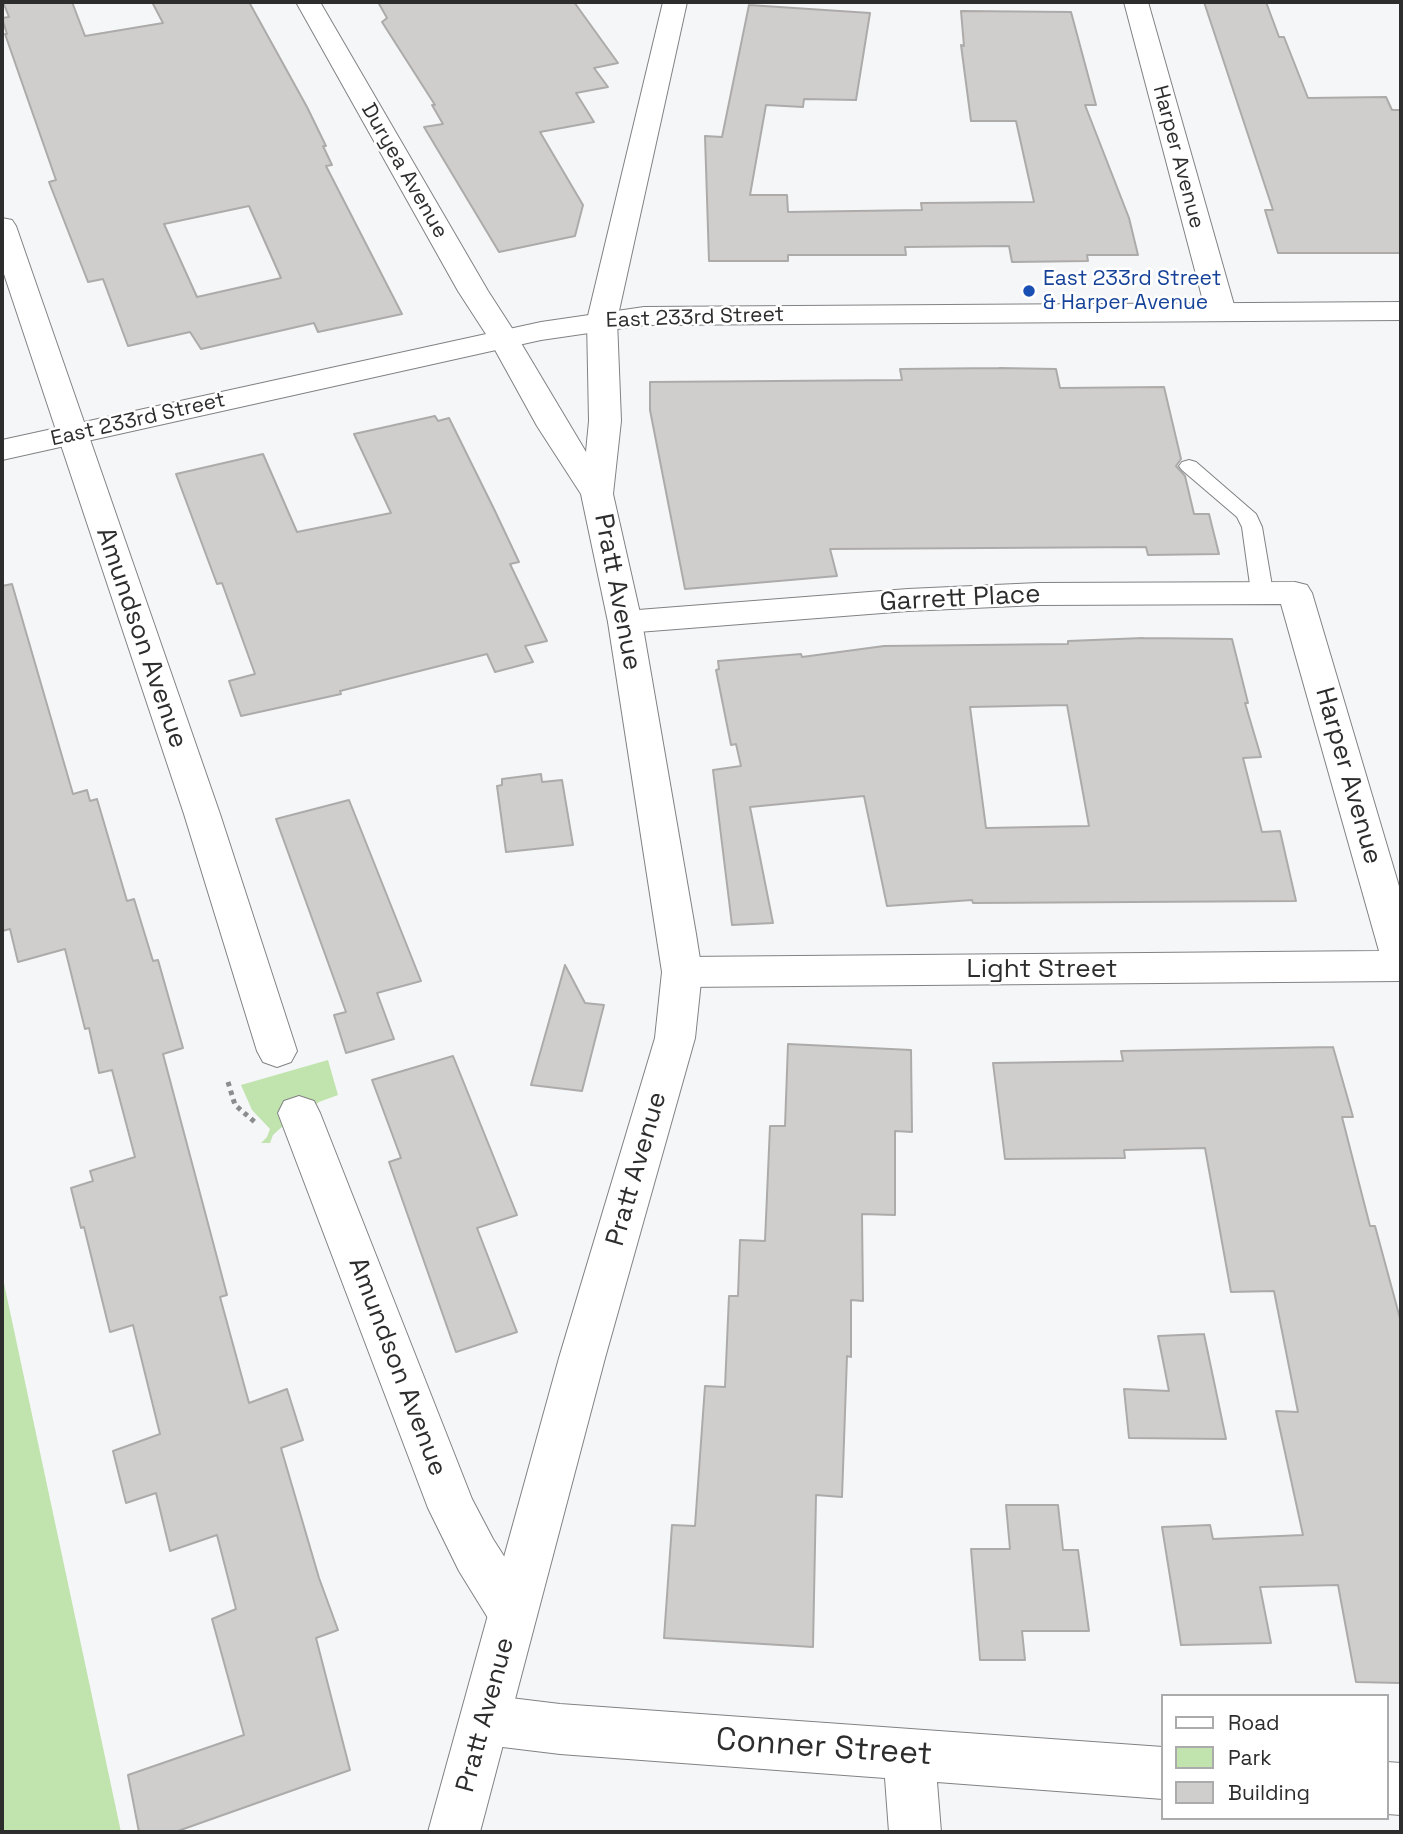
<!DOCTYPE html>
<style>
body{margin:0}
#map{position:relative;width:1403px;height:1834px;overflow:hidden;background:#f5f6f8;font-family:"Space Grotesk",sans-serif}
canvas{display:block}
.frame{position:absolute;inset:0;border:4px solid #2d2d2e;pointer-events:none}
.legend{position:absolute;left:1161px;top:1694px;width:228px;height:126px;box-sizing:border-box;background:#fff;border:2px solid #ababab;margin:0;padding:9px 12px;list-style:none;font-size:21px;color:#2d2d2e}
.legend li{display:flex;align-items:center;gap:14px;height:35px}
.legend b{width:35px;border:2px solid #ababab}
</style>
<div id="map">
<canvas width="1403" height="1834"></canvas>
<div class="frame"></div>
<ul class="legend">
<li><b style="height:9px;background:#fff"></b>Road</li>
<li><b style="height:19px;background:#c1e3ad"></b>Park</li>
<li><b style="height:19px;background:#d0cecd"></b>Building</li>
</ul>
</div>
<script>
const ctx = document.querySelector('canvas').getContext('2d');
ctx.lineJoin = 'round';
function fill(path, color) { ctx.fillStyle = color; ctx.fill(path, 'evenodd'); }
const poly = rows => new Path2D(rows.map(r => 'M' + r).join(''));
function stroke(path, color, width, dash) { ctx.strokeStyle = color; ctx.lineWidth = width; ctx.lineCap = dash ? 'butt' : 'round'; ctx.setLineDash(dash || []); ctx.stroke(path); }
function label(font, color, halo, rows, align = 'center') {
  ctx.font = font + ' "Space Grotesk",sans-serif'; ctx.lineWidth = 5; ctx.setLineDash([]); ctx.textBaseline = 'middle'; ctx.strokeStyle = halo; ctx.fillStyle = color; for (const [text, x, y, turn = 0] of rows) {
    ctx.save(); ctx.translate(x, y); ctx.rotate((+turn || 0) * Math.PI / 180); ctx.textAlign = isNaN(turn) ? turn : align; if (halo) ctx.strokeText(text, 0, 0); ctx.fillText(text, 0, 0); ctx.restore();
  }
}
const green = poly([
 [328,1060,338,1095,319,1102,284,1125,273,1135,270,1143,261,1143,267,1137,270,1129,252,1110,241,1085],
 [2,1274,121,1832,2,1832]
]);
const building = poly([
 [3,2,72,2,85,36,163,23,152,2,249,2,307,107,326,146,323,146,332,165,326,166,402,314,318,332,314,323,201,349,190,332,128,346,103,279,88,282,49,182,56,180,5,34,7,34,2,18,9,17,3,2],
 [249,206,281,278,197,297,164,224,249,206],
 [378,2,574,2,618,63,594,68,608,87,576,93,594,122,540,132,583,205,575,236,499,252,424,127,443,124,432,105,435,105,382,22,387,18,378,2],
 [1204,2,1266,2,1279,37,1284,37,1308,98,1386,97,1392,110,1401,110,1401,253,1278,253,1265,210,1273,210,1204,2],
 [749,5,870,13,856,100,804,99,803,107,766,105,750,195,787,195,788,212,922,210,921,203,1034,202,1016,121,971,121,961,45,964,46,961,11,1071,12,1096,105,1085,105,1129,218,1138,255,1087,255,1088,261,1012,262,1009,246,905,247,906,255,788,255,788,261,709,261,705,136,722,137,749,5],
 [999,368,1056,369,1060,388,1164,387,1181,459,1176,466,1185,476,1194,514,1209,514,1219,554,1148,555,1146,547,830,549,837,576,685,589,650,410,650,382,902,380,900,369,999,368],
 [435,416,438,421,449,418,494,509,519,562,510,564,547,641,525,646,533,662,495,672,487,654,340,691,341,694,241,716,229,681,255,674,222,583,217,584,176,474,263,454,297,532,391,513,354,434,435,416],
 [12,584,73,794,87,790,90,801,97,799,127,901,134,899,153,961,158,960,183,1048,163,1054,227,1295,220,1297,249,1403,287,1389,303,1440,281,1448,319,1578,338,1630,316,1638,350,1770,175,1832,139,1832,128,1775,244,1735,212,1619,236,1609,217,1535,170,1551,156,1493,126,1503,113,1451,160,1434,133,1325,110,1332,84,1227,81,1228,71,1188,93,1181,90,1171,135,1157,112,1070,99,1073,89,1028,85,1029,65,949,18,962,10,929,2,931,2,586,12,584],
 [1143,638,1232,639,1248,703,1245,703,1261,757,1243,758,1262,832,1280,831,1296,901,973,903,972,900,887,906,864,796,750,807,773,923,732,925,713,770,741,766,736,744,731,745,716,670,719,669,718,661,801,654,802,657,884,646,1068,644,1068,641,1143,638],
 [1067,705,1089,826,986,828,970,707,1067,705],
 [541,774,542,782,562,780,573,845,506,852,497,786,502,785,502,779,541,774],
 [349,800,421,981,377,993,394,1039,346,1053,334,1015,346,1012,276,819,349,800],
 [565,965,585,1003,604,1005,582,1091,531,1085,565,965],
 [788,1044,911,1050,912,1132,895,1131,895,1215,862,1214,863,1301,851,1300,851,1357,847,1356,842,1497,816,1495,813,1647,664,1638,672,1525,695,1526,705,1386,725,1387,729,1296,738,1296,740,1240,765,1241,770,1126,785,1126,788,1044],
 [1333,1047,1353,1117,1342,1117,1370,1226,1375,1226,1401,1322,1401,1683,1356,1682,1338,1585,1260,1587,1271,1643,1181,1645,1162,1527,1210,1525,1213,1539,1303,1535,1276,1411,1298,1412,1274,1291,1231,1292,1205,1148,1124,1150,1125,1158,1005,1159,993,1063,1123,1061,1121,1051,1333,1047],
 [453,1056,517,1215,477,1228,517,1332,456,1352,389,1162,401,1158,372,1080,453,1056],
 [1204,1334,1226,1439,1129,1438,1124,1389,1169,1391,1158,1336,1204,1334],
 [1006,1505,1058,1505,1063,1550,1078,1550,1089,1631,1022,1631,1025,1660,980,1660,971,1549,1010,1549,1006,1505]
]);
const path = poly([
 [228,1082,235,1105,256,1123]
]);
const service = poly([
 [1189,460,1196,462,1256,514,1262,527,1273,592,1270,597,1262,599,1254,597,1251,592,1242,527,1237,517,1182,470,1179,466,1182,462,1189,460]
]);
const minor = poly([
 [296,2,320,2,488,291,519,339,515,345,504,348,493,345,458,291,296,2],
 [1124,2,1148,2,1236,312,1231,318,1221,321,1211,318,1206,312,1124,2],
 [2,218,12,220,16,226,220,814,297,1051,291,1062,277,1067,263,1062,257,1051,184,814,2,268,2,218],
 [1295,582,1307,585,1312,593,1401,893,1401,981,682,987,668,983,662,972,668,961,682,957,1379,951,1281,604,1038,605,908,611,625,633,613,630,608,622,613,614,625,611,908,589,1038,583,1295,582],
 [299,1096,314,1101,320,1113,472,1499,493,1539,530,1597,537,1614,530,1631,513,1637,496,1631,459,1571,428,1508,278,1113,284,1101,299,1096],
 [486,1695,560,1704,1163,1747,1163,1799,937,1782,941,1832,889,1832,885,1778,560,1754,486,1745,468,1738,461,1720,468,1702,486,1695],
 [1387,1762,1401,1763,1401,1815,1387,1814,1387,1762]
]);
const tertiary = poly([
 [663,2,687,2,617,320,621,421,613,494,642,622,696,934,702,972,695,1038,605,1358,480,1832,428,1832,559,1358,655,1038,662,972,608,622,581,494,537,426,489,339,493,333,504,330,515,333,586,452,589,421,587,320,663,2]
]);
const primary = poly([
 [1401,302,1401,320,644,325,541,340,2,460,2,440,541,322,644,307,1401,302]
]);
const markers = [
 [1029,291,7,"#1a4fb4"]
];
const farStreetnames = [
 ["Harper Avenue",1178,157,75],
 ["Duryea Avenue",404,171,60],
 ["East 233rd Street",695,318,-2],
 ["East 233rd Street",138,420,-13]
];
const farTransitnames = [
 ["East 233rd Street",1043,279],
 ["& Harper Avenue",1043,303]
];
const streetNames = [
 ["Pratt Avenue",617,592,79],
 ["Garrett Place",960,599,-3],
 ["Amundson Avenue",141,638,71],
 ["Harper Avenue",1348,776,74],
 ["Light Street",1042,970],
 ["Pratt Avenue",637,1169,-74],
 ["Amundson Avenue",397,1367,69],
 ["Pratt Avenue",486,1715,-75]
];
const nearStreetnames = [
 ["Conner Street",824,1748,4]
];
fill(green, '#c1e3ad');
fill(building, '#d0cecd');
stroke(building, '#adabaa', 2);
stroke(service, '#818284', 2);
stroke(minor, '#818284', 2);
stroke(tertiary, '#818284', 2);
stroke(primary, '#818284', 2);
stroke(path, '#8b8c8d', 5, [4.5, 4.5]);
fill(service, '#fff');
fill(minor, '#fff');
fill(tertiary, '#fff');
fill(primary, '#fff');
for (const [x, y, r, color] of markers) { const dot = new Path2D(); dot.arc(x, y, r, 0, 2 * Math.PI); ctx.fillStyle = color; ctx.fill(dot); stroke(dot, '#fff', 2.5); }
label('21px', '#2d2d2e', '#fff', farStreetnames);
label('21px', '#164399', '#fff', farTransitnames, 'left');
label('26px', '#2d2d2e', '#fff', streetNames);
label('32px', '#2d2d2e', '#fff', nearStreetnames);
</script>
